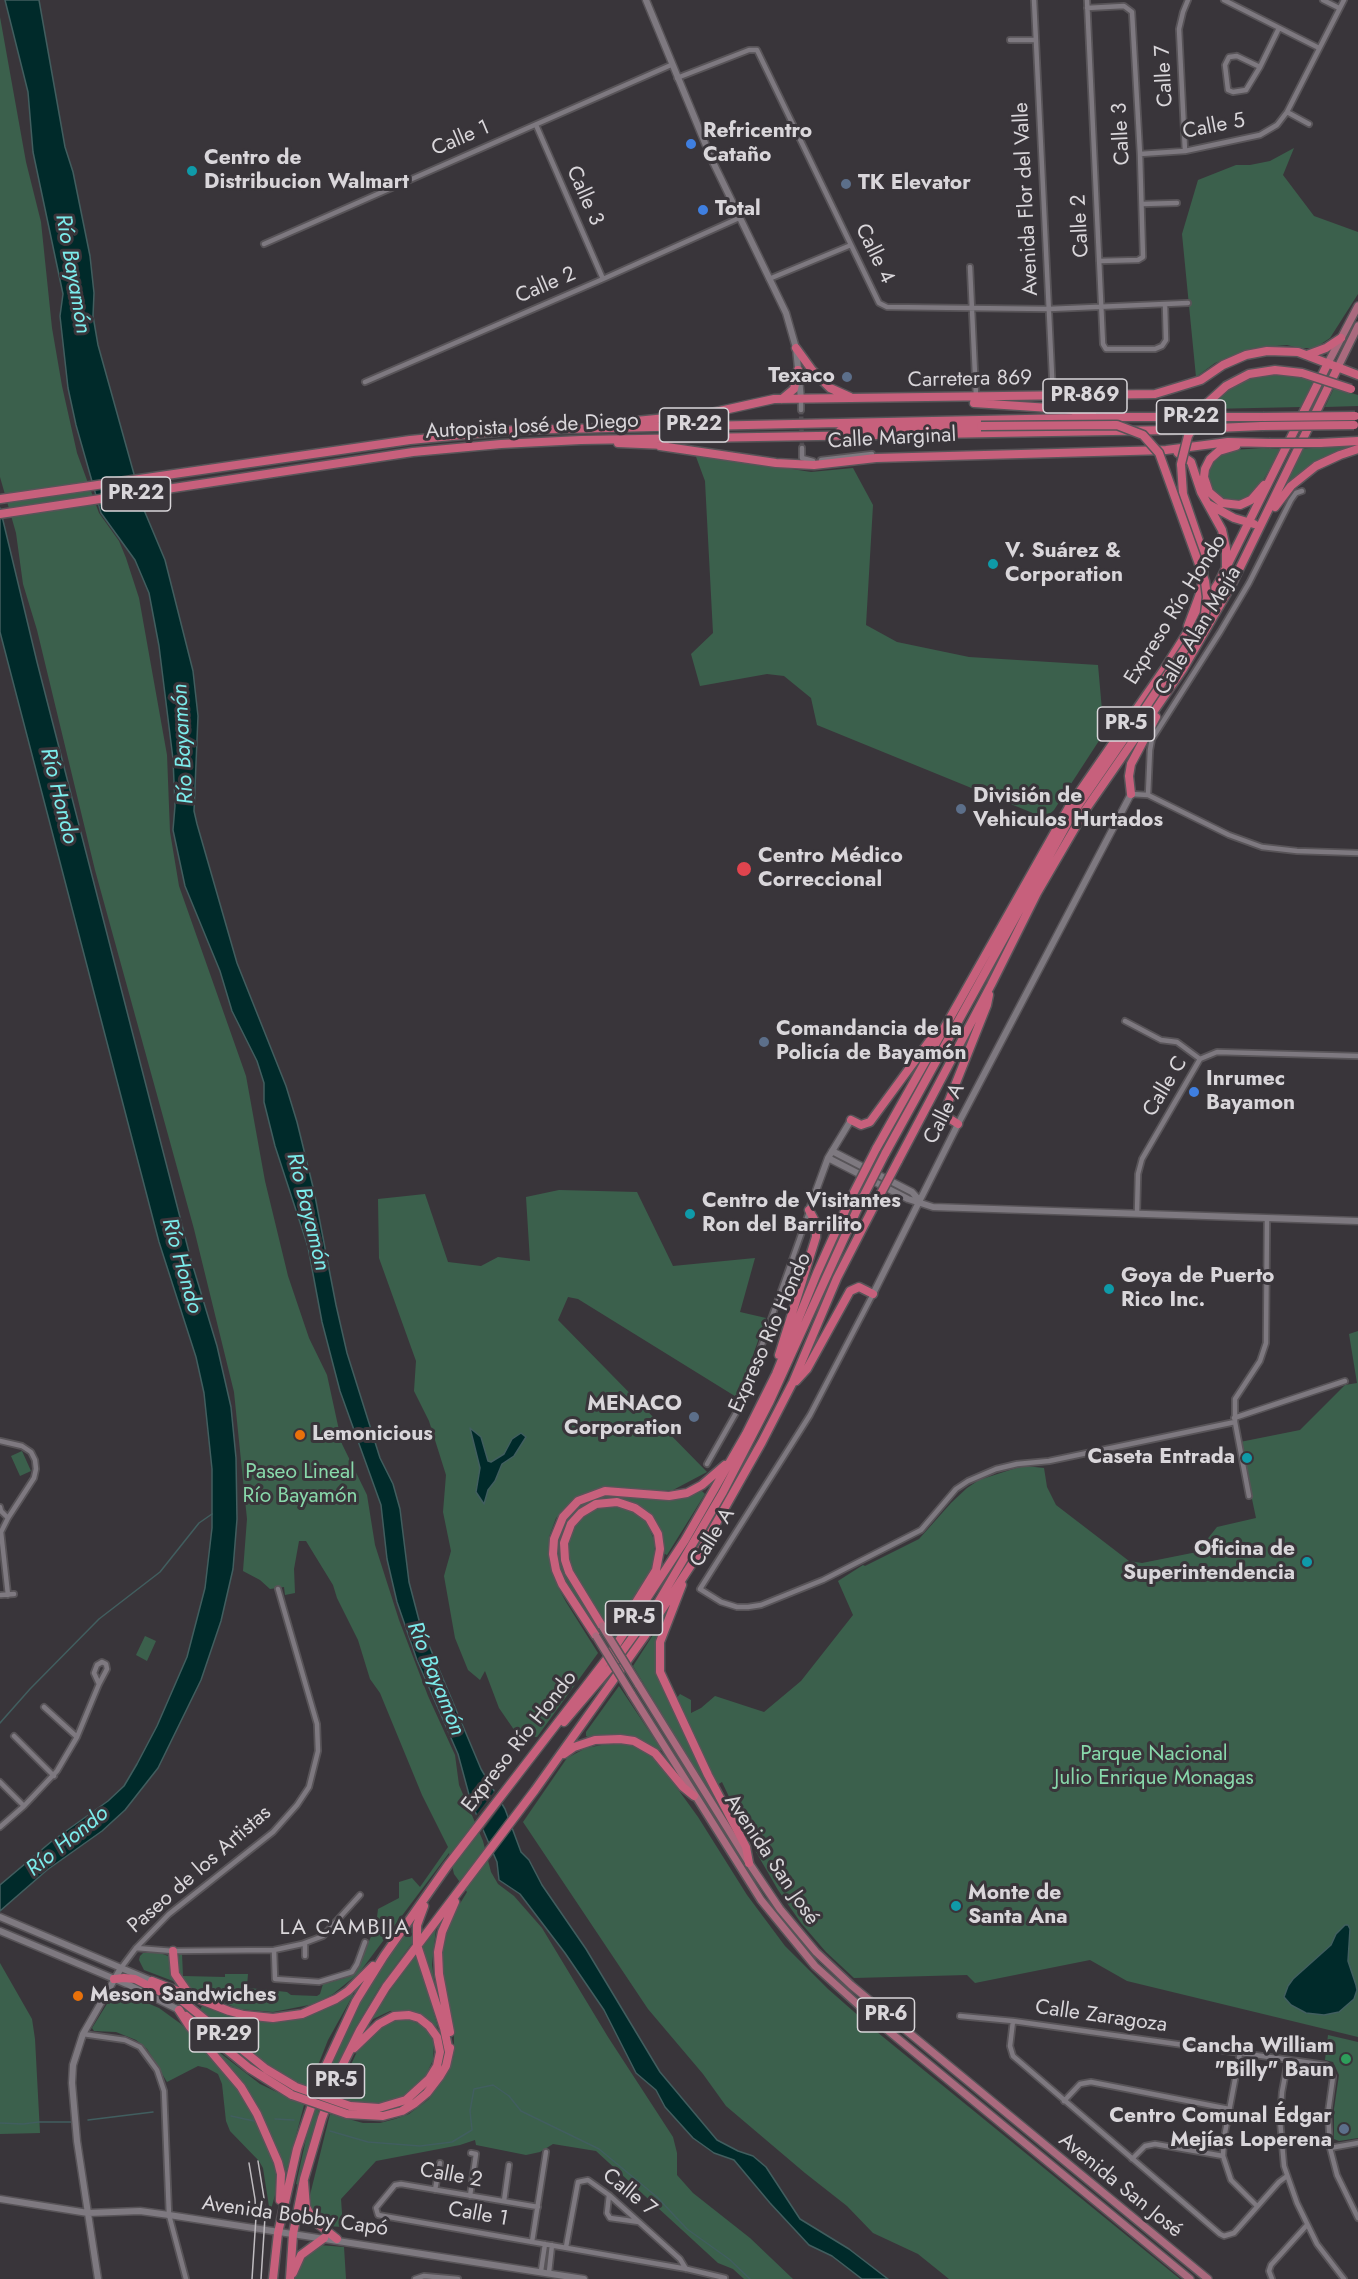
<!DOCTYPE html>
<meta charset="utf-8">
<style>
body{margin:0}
canvas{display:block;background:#39353a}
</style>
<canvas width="1358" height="2279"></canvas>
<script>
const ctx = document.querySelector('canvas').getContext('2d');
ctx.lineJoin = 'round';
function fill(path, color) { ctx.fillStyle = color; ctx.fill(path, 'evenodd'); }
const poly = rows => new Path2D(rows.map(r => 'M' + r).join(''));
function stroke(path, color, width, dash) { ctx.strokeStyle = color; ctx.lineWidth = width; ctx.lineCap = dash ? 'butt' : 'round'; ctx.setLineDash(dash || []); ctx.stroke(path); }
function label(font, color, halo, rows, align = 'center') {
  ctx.font = font + ' Jost,sans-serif'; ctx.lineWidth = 6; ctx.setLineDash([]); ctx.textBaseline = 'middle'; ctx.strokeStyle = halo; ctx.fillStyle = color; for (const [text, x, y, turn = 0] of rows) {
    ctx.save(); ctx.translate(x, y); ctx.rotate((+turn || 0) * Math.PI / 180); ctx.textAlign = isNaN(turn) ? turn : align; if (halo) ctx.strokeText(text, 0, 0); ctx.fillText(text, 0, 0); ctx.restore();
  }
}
const green = poly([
 [0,17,26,162,41,222,52,328,62,386,77,453,99,513,119,541,126,558,139,598,167,755,170,832,179,886,246,1076,265,1181,288,1276,309,1338,327,1375,342,1444,367,1495,375,1545,399,1620,428,1696,455,1755,459,1785,483,1841,491,1872,498,1884,514,1896,542,1928,608,2037,673,2137,677,2153,677,2175,693,2193,750,2238,793,2279,744,2279,733,2269,718,2263,596,2151,553,2144,540,2152,526,2155,476,2145,475,2140,460,2145,376,2161,341,2199,343,2227,326,2226,317,2219,311,2207,310,2195,330,2114,363,2123,380,2123,395,2119,409,2114,429,2099,448,2072,454,2055,454,2027,444,1979,442,1955,450,1920,467,1892,454,1874,449,1853,359,1973,333,1994,314,2004,273,2012,239,2009,191,1988,181,1979,176,1969,176,1960,180,1954,182,1954,183,1976,225,1977,225,1974,248,1974,247,1986,249,1988,287,1992,291,1995,317,1996,320,1994,323,1984,345,1978,357,1967,376,1926,378,1909,399,1898,399,1882,412,1878,420,1887,448,1847,422,1795,380,1693,370,1679,358,1640,337,1598,333,1585,306,1541,299,1541,294,1569,295,1593,285,1595,284,1587,270,1589,260,1580,243,1571,247,1519,234,1392,194,1229,95,870,37,630,23,584,16,533,0,477],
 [1294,148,1283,175,1314,216,1358,232,1358,294,1330,338,1315,348,1299,348,1287,345,1254,348,1215,363,1196,377,1182,234,1198,180,1236,165,1250,165,1270,161],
 [1275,373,1298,375,1315,381,1301,407,1208,409,1219,395,1238,382,1257,375],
 [1334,388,1358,395,1358,406,1325,407],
 [1352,444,1353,447,1327,456,1302,471,1286,487,1284,486,1303,449],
 [1263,448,1281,449,1257,491,1247,498,1235,502,1222,500,1214,494,1207,477,1212,461,1217,457,1233,450],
 [695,454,811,472,853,468,873,505,866,625,897,642,969,657,1098,665,1104,733,1054,810,1045,818,817,725,811,698,784,676,767,674,700,686,691,654,713,633,705,481],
 [559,1190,637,1192,673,1266,755,1258,740,1312,766,1318,738,1398,578,1299,568,1297,558,1320,707,1472,673,1490,660,1491,601,1488,575,1499,556,1518,549,1537,549,1561,557,1585,566,1602,598,1653,537,1737,519,1737,499,1708,485,1671,480,1680,468,1670,455,1638,444,1576,451,1551,443,1512,446,1475,429,1421,414,1391,416,1361,379,1258,378,1199,425,1194,448,1262,481,1266,498,1257,530,1261,526,1197],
 [481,1437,488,1461,491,1462,504,1454,512,1439,514,1456,502,1463,495,1481,488,1490,476,1492,480,1468],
 [1358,1331,1358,2037,1127,1981,1090,1960,975,1983,967,1975,854,1978,826,1952,801,1923,778,1890,752,1845,722,1782,717,1785,676,1699,680,1694,691,1700,691,1713,701,1708,715,1696,764,1712,801,1681,853,1615,838,1581,863,1565,865,1566,919,1539,951,1503,967,1488,979,1480,1013,1469,1025,1466,1044,1468,1047,1487,1056,1505,1129,1561,1142,1563,1197,1552,1217,1527,1256,1518,1240,1442,1300,1430,1345,1385,1357,1383,1349,1334],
 [22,1451,31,1471,20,1476,11,1456],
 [700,1489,705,1494,667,1555,663,1553,654,1520,644,1509,630,1501,619,1499,599,1500,561,1539,561,1559,563,1568,595,1624,595,1629,561,1577,555,1550,561,1525,578,1504,598,1495,643,1495],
 [607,1506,619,1506,635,1512,645,1519,655,1542,653,1571,627,1613,615,1637,568,1563,567,1546,577,1522,595,1509],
 [660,1624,662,1624,656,1650,658,1671,714,1796,711,1795,633,1666],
 [145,1636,156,1641,147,1661,136,1655],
 [619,1686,661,1749,660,1752,635,1738,624,1735,590,1738,586,1736,586,1732],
 [627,1743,647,1751,659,1763,698,1817,747,1895,785,1946,828,1989,877,2032,1180,2279,949,2279,918,2254,873,2233,847,2206,805,2173,726,2106,703,2074,648,2009,523,1822,567,1758,586,1748,602,1745],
 [436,1928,432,1965,436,1990,420,1948],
 [409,1931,412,1932,413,1942,379,1988,354,2030,326,2094,320,2091,350,2019,379,1970,405,1934],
 [143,1953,160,1953,168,1956,173,1981,144,1970,139,1960,140,1956],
 [417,1954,438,2028,427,2018,411,2011,390,2011,371,2020,393,1986],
 [0,1963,32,2019,35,2039,40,2133,0,2134],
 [352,1993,353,1995,328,2040,309,2088,295,2083,261,2063,201,2013,200,2010,202,2006,242,2020,280,2022,316,2013],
 [128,1995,159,2008,181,2024,232,2080,244,2097,261,2129,276,2172,275,2195,270,2213,263,2168,259,2161,230,2131,226,2121,222,2084,218,2074,207,2068,198,2066,167,2082,147,2049,136,2040,116,2032,94,2031,92,2028,110,1999],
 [407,2019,424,2026,431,2033,434,2043,433,2060,424,2079,407,2095,382,2104,355,2103,336,2097,361,2043,375,2030,393,2021],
 [1328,2035,1358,2042,1358,2138,1339,2141,1334,2139,1334,2109,1339,2075,1333,2062,1325,2060],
 [211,2046,260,2084,304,2105,284,2181,275,2146],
 [313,2108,319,2110,299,2185,296,2184],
 [319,2245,344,2247,346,2279,294,2279,295,2272,306,2254]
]);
const water = poly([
 [5,0,39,0,65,147,73,172,90,256,94,293,93,316,98,345,144,510,165,560,193,671,198,716,194,811,197,824,237,963,286,1086,297,1122,314,1191,336,1305,347,1353,380,1458,393,1484,400,1509,409,1582,420,1624,481,1769,505,1809,521,1852,529,1860,542,1885,586,1949,660,2072,717,2140,738,2151,753,2156,766,2167,800,2219,849,2249,888,2279,862,2279,832,2256,809,2245,770,2203,734,2160,714,2153,693,2138,665,2107,656,2090,636,2073,604,2010,565,1953,520,1894,499,1880,497,1862,471,1802,458,1754,417,1660,397,1602,387,1559,381,1505,340,1391,322,1322,308,1247,275,1146,264,1102,264,1083,257,1061,232,1011,220,971,185,886,173,830,175,806,173,759,159,646,149,593,135,560,101,513,76,425,68,388,60,316,63,294,33,152,28,92,5,0],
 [0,508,37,662,191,1260,217,1346,231,1407,236,1458,237,1519,233,1569,221,1621,201,1680,158,1768,125,1810,102,1831,47,1870,0,1911,0,1885,52,1841,108,1801,124,1786,137,1764,157,1726,187,1657,205,1588,212,1528,212,1469,204,1393,196,1357,159,1242,0,632,0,508],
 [470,1428,481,1437,488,1461,491,1462,504,1454,512,1439,521,1433,526,1437,514,1456,502,1464,495,1481,488,1490,484,1504,476,1492,480,1468,470,1428],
 [1345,1925,1348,1925,1350,1929,1348,1961,1356,1985,1357,1990,1354,1999,1339,2012,1324,2015,1306,2013,1291,2005,1284,1997,1288,1986,1293,1979,1331,1945,1336,1934,1345,1925]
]);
const pier = poly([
 [496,1789,504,1802,481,1833,474,1818]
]);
const stream = poly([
 [0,1723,30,1689,99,1619,160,1572,199,1523,212,1514],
 [231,2116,254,2121],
 [275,2119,294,2120],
 [88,2120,153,2112],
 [0,2123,23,2124,39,2122,73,2122],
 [330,2131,368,2142,420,2146,452,2142,472,2130,470,2111,474,2089,493,2085,509,2096,521,2111,599,2149,657,2197,687,2229,729,2259,750,2279]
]);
const streetTunnel = poly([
 [801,410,802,448]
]);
const street = poly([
 [1034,0,1053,396],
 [1087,0,1103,344,1106,349,1155,349,1162,346,1166,340,1165,304],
 [1224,0,1319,48],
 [1323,0,1339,8],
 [1087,8,1124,6,1132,12,1140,154,1143,257,1138,260,1099,261],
 [1010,40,1036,40],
 [1237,56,1260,67,1246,90,1233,92,1228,90,1225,65,1229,57,1237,56],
 [1260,67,1279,28],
 [677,78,749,50,757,50,879,303,887,307,1049,309,1188,303],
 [1287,112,1309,124],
 [536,125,603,279],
 [1185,151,1179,29,1183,12,1188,0],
 [1140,154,1185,151,1260,135,1277,125,1287,112,1344,0],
 [1142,204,1177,203],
 [264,244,671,65],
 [970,267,976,396],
 [769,279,851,245],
 [365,382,603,279,739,218],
 [801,399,801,410],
 [802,448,802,458,813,461],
 [821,460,872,454],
 [1131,794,1148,795,1229,835,1262,847,1297,851,1358,853],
 [1148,795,1150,750,1152,739,1220,632,1249,583,1291,500,1296,493,1302,491],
 [1125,1021,1161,1040,1177,1042,1200,1059],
 [1137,1213,1138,1174,1142,1159,1200,1059,1217,1052,1358,1056],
 [873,1294,810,1415,700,1589,721,1602,737,1607,748,1607,761,1605,823,1580,921,1530,956,1489,968,1481,996,1469,1017,1464,1049,1461,1235,1422],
 [1234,1418,1345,1381],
 [0,1441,22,1446,31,1452,35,1460,36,1469,34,1478,8,1518,1,1532,8,1595],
 [707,1464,736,1413,747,1387,809,1212],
 [1249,1496,1235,1422,1235,1399,1260,1361,1266,1343,1267,1218],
 [0,1507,1,1511,8,1518],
 [1,1595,14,1594],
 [44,1707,77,1737],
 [14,1736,54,1776],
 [0,1782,24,1806],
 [0,1827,24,1806,57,1771,77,1737,99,1684,107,1669,106,1664,102,1662,97,1665,94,1673,99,1684],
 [305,1943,305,1956],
 [136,1948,173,1951,274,1950,302,1944,323,1936,360,1895],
 [274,1950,275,1979,319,1982,352,1972,357,1964,365,1942],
 [121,1968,136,1948,169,1914,273,1832,297,1805,309,1787,318,1751,317,1724,278,1589],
 [960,2016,1013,2021,1326,2065,1330,2068,1333,2077,1328,2113,1330,2148,1337,2175,1358,2218],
 [1013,2021,1010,2046,1013,2056,1220,2234,1224,2236,1234,2233,1279,2182,1287,2176],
 [83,2034,125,2040,140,2047,157,2070,164,2091,169,2215,186,2279],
 [1240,2053,1224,2138,1223,2156,1231,2180,1257,2206],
 [1288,2060,1282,2092,1280,2120,1284,2166,1297,2203,1317,2244,1344,2279],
 [1064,2101,1080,2084,1091,2082,1229,2109],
 [1330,2148,1358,2143],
 [1132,2159,1145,2146,1155,2144,1223,2156],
 [435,2190,440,2163],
 [609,2195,607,2213,610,2218,639,2222],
 [470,2196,476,2154,471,2153],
 [504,2201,509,2165],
 [538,2207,401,2184,395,2185,376,2208,378,2215,687,2269,725,2278],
 [532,2242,546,2152],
 [566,2247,578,2182,588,2180,609,2195,639,2222,680,2259,686,2269],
 [541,2271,545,2244],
 [549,2272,552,2245],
 [415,2279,424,2276,458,2279],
 [1272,2279,1269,2271,1271,2265,1307,2225]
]);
const secondary = poly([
 [646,0,712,160,786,313,796,348,801,399],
 [832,1151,912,1192,920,1201],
 [828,1158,908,1199,933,1207,1358,1221],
 [809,1210,828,1158,851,1120],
 [873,1294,958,1124,1131,794],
 [0,1917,152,1981],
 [0,1931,129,1985,179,2010],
 [0,2199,88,2213,140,2211,169,2215,584,2279],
 [98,2279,77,2141,72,2083,73,2065,83,2034,121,1968]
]);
const primary = poly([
 [1328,363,1358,306],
 [1338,367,1358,326],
 [638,1684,749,1863,780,1909,816,1952,851,1985,1208,2279],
 [631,1693,761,1900,815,1966,874,2019,1190,2279]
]);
const highway = poly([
 [796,348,812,370,830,388,850,397],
 [1307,355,1326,348,1341,338],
 [782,399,794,389,798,370],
 [974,403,1065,409,1092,413],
 [1204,406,1226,386,1249,374,1275,370,1302,373],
 [636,421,706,414,774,399,1155,394,1201,380,1223,365,1246,355,1267,351,1298,352,1358,375],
 [840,431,854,429,981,426],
 [618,443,665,445],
 [1320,443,1358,441],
 [660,446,776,463,814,465,876,458,1166,450,1228,442,1269,443],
 [1236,446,1219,451,1210,459,1205,469,1204,477,1209,492,1222,503,1240,505,1251,500,1264,485],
 [1178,453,1191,462,1201,492,1222,530,1226,548,1226,566],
 [1181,464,1183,494,1201,547,1204,565,1201,591,1188,626],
 [0,499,410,440,515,430,1119,417,1263,417],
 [1208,504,1234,518,1254,524],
 [1275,507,1291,486,1316,466,1340,455,1358,449],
 [0,514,413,452,501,444,581,440,1171,430,1262,426],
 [1131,794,1129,776,1131,764,1156,717],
 [851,1120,861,1125,870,1122,936,1032],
 [958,1124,947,1117,946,1108,987,1005,989,995],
 [876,1149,1069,807,1165,668,1219,582,1328,363],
 [885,1154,1073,813,1142,713],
 [898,1161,991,985,1037,893,1086,809,1183,669,1231,586,1338,367],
 [779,1355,816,1237,816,1223,809,1210],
 [796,1381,807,1369,850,1291,859,1287,873,1294],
 [682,1585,660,1642,660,1672,708,1775,746,1847,749,1863],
 [602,1626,569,1572,565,1560,564,1543,571,1524,581,1513,596,1504,617,1502,635,1508,649,1518,658,1534,660,1549,656,1570,630,1612,622,1629],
 [596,1636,562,1584,556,1570,553,1554,554,1539,563,1517,578,1501,605,1491,669,1496,687,1493,702,1485,725,1465],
 [564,1722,610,1668,659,1601,723,1492,769,1403,861,1201],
 [564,1754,574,1747,595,1740,620,1739,634,1741,655,1753,683,1787,694,1796],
 [424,1906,417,1925,417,1945,444,2028,449,2052],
 [173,1951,175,1974,189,1994],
 [114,1979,124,1978,135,1979,173,1998],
 [152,1981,229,2011,244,2015,273,2018,302,2014,336,1999,348,1991,373,1966],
 [170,1991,266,2069,296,2087],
 [179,2010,190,2027,241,2087,257,2114,278,2162,281,2174,280,2200],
 [186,2016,249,2068,292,2095],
 [450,2032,439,1974,438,1952,442,1932,455,1902],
 [350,2106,379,2108,406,2100,429,2079,437,2066,440,2052,437,2037,429,2026,419,2018,409,2015,394,2016,379,2024,354,2048],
 [347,2114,383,2116,402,2111,415,2103,427,2093,440,2076,446,2066,450,2048],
 [304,2182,306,2207,313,2220,337,2239],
 [293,2273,301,2255,324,2238],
 [273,2279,278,2233,297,2149,323,2072,356,2001,384,1956,448,1865,609,1656,685,1540,746,1434,776,1374,817,1273,849,1202],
 [290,2279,293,2234,304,2179,322,2118,339,2072,360,2030,386,1987,535,1790,644,1637,701,1550,762,1442,793,1382,837,1278,871,1212]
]);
const rail = poly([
 [258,2161,264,2198,265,2217,261,2279],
 [249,2163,255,2199,256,2217,252,2279]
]);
const primaryBridge = poly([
 [602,1626,638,1684],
 [596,1636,631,1693]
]);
const highwayBridge = poly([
 [1302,373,1351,389],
 [1263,417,1355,416],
 [981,426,1117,425,1143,435,1159,453,1205,581,1207,597,1205,614,1196,632,1142,713],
 [1262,426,1354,425],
 [1269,443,1320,443],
 [1181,464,1188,436,1204,406],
 [861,1201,885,1154],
 [849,1202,876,1149],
 [871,1212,898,1161],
 [296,2087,350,2106],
 [292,2095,347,2114]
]);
const markers = [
 [691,144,6,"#3f7fe0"],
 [192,171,6,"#0f9aa8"],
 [846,184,6,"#5c6f8a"],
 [703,210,6,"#3f7fe0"],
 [847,377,6,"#5c6f8a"],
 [993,564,6,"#0f9aa8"],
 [961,809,6,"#5c6f8a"],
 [744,869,8,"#e0444e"],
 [764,1042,6,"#5c6f8a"],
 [1194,1092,6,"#3f7fe0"],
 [690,1214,6,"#0f9aa8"],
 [1109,1289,6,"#0f9aa8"],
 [694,1417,6,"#5c6f8a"],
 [300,1435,6,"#e8710a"],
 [1247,1458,6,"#0f9aa8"],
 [1307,1562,6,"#0f9aa8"],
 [956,1906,6,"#0f9aa8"],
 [78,1996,6,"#e8710a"],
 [1346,2059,6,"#2e9e5b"],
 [1344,2129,6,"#5c6f8a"]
];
const shields = [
 [1085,396,84],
 [1191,417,69],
 [694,425,69],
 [136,494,69],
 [1126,724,57],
 [634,1618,57],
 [886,2015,57],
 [224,2035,69],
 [336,2081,57]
];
const shieldNames = [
 ["PR-869",1085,396],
 ["PR-22",1191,417],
 ["PR-22",694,425],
 ["PR-22",136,494],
 ["PR-5",1126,724],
 ["PR-5",634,1618],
 ["PR-6",886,2015],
 ["PR-29",224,2035],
 ["PR-5",336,2081]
];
const streetNames = [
 ["Calle 7",1165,76,-93],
 ["Calle 5",1214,127,-11],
 ["Calle 3",1122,134,-93],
 ["Calle 1",461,139,-23],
 ["Calle 3",584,196,66],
 ["Avenida Flor del Valle",1027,199,-93],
 ["Calle 2",1081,226,-93],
 ["Calle 4",874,254,64],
 ["Calle 2",546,286,-23],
 ["Carretera 869",970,380,-1],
 ["Autopista José de Diego",532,427,-3],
 ["Calle Marginal",892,439,-3],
 ["Expreso Río Hondo",1176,610,-58],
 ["Calle Alan Mejía",1199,631,-59],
 ["Calle C",1166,1087,-59],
 ["Calle A",945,1114,-63],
 ["Expreso Río Hondo",771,1333,-66],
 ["Calle A",713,1538,-58],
 ["Expreso Río Hondo",520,1742,-52],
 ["Avenida San José",771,1860,56],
 ["Paseo de los Artistas",200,1870,-41],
 ["Calle Zaragoza",1101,2017,8],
 ["Calle 2",451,2176,10],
 ["Avenida San José",1120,2186,39],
 ["Calle 7",629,2193,39],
 ["Calle 1",478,2215,10],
 ["Avenida Bobby Capó",295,2217,8]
];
const poiNames = [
 ["Refricentro",703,132],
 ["Cataño",703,156],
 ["Centro de",204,159],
 ["Distribucion Walmart",204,183],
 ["TK Elevator",858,184],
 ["Total",715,210],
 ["Texaco",835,377,"right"],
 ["V. Suárez &",1005,552],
 ["Corporation",1005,576],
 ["División de",973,797],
 ["Vehiculos Hurtados",973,821],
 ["Centro Médico",758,857],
 ["Correccional",758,881],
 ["Comandancia de la",776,1030],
 ["Policía de Bayamón",776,1054],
 ["Inrumec",1206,1080],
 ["Bayamon",1206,1104],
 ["Centro de Visitantes",702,1202],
 ["Ron del Barrilito",702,1226],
 ["Goya de Puerto",1121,1277],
 ["Rico Inc.",1121,1301],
 ["MENACO",682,1405,"right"],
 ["Corporation",682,1429,"right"],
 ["Lemonicious",312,1435],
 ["Caseta Entrada",1235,1458,"right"],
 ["Oficina de",1295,1550,"right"],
 ["Superintendencia",1295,1574,"right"],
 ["Monte de",968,1894],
 ["Santa Ana",968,1918],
 ["Meson Sandwiches",90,1996],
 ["Cancha William",1334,2047,"right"],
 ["\"Billy\" Baun",1334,2071,"right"],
 ["Centro Comunal Édgar",1332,2117,"right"],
 ["Mejías Loperena",1332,2141,"right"]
];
const parkNames = [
 ["Paseo Lineal",300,1473],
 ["Río Bayamón",300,1497],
 ["Parque Nacional",1154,1755],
 ["Julio Enrique Monagas",1154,1779]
];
const waterNames = [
 ["Río Bayamón",72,274,80],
 ["Río Bayamón",184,744,-93],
 ["Río Hondo",58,796,76],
 ["Río Bayamón",307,1212,76],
 ["Río Hondo",181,1266,74],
 ["Río Bayamón",435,1679,68],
 ["Río Hondo",68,1842,-39]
];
const neighbourhoodNames = [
 ["LA CAMBIJA",345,1929]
];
fill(green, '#3b604c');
fill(water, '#002a2a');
stroke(water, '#415e5f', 1.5);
fill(pier, '#39353a');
stroke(stream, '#415e5f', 1.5);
stroke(streetTunnel, '#514d52', 4.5, [4.5, 2]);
stroke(street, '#585458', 8);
stroke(secondary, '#585458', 9);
stroke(primary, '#585458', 10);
stroke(highway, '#585458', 11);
stroke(street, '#7e7980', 4.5);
stroke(secondary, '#7e7980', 6);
stroke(primary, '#aa6a7e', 7);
stroke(highway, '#c7607c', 8);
stroke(rail, '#bfbcc0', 1.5);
stroke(primaryBridge, '#585458', 10, []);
stroke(highwayBridge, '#585458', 11, []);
stroke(primaryBridge, '#aa6a7e', 7);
stroke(highwayBridge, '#c7607c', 8);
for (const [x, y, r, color] of markers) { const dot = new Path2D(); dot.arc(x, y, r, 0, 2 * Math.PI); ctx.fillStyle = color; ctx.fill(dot); stroke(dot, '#39353a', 2); }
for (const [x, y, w] of shields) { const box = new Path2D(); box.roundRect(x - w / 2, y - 17, w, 34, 4.5); ctx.fillStyle = '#39353a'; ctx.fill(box); stroke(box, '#d9d6da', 1.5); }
label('bold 20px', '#d9d6da', null, shieldNames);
label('21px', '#d9d6da', '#39353a', streetNames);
label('bold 21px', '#d9d6da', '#39353a', poiNames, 'left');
label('21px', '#88d9ab', '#39353a', parkNames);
label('italic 22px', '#7cecec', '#39353a', waterNames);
ctx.letterSpacing = '1.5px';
label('22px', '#d9d6da', '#39353a', neighbourhoodNames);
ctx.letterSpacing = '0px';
</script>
